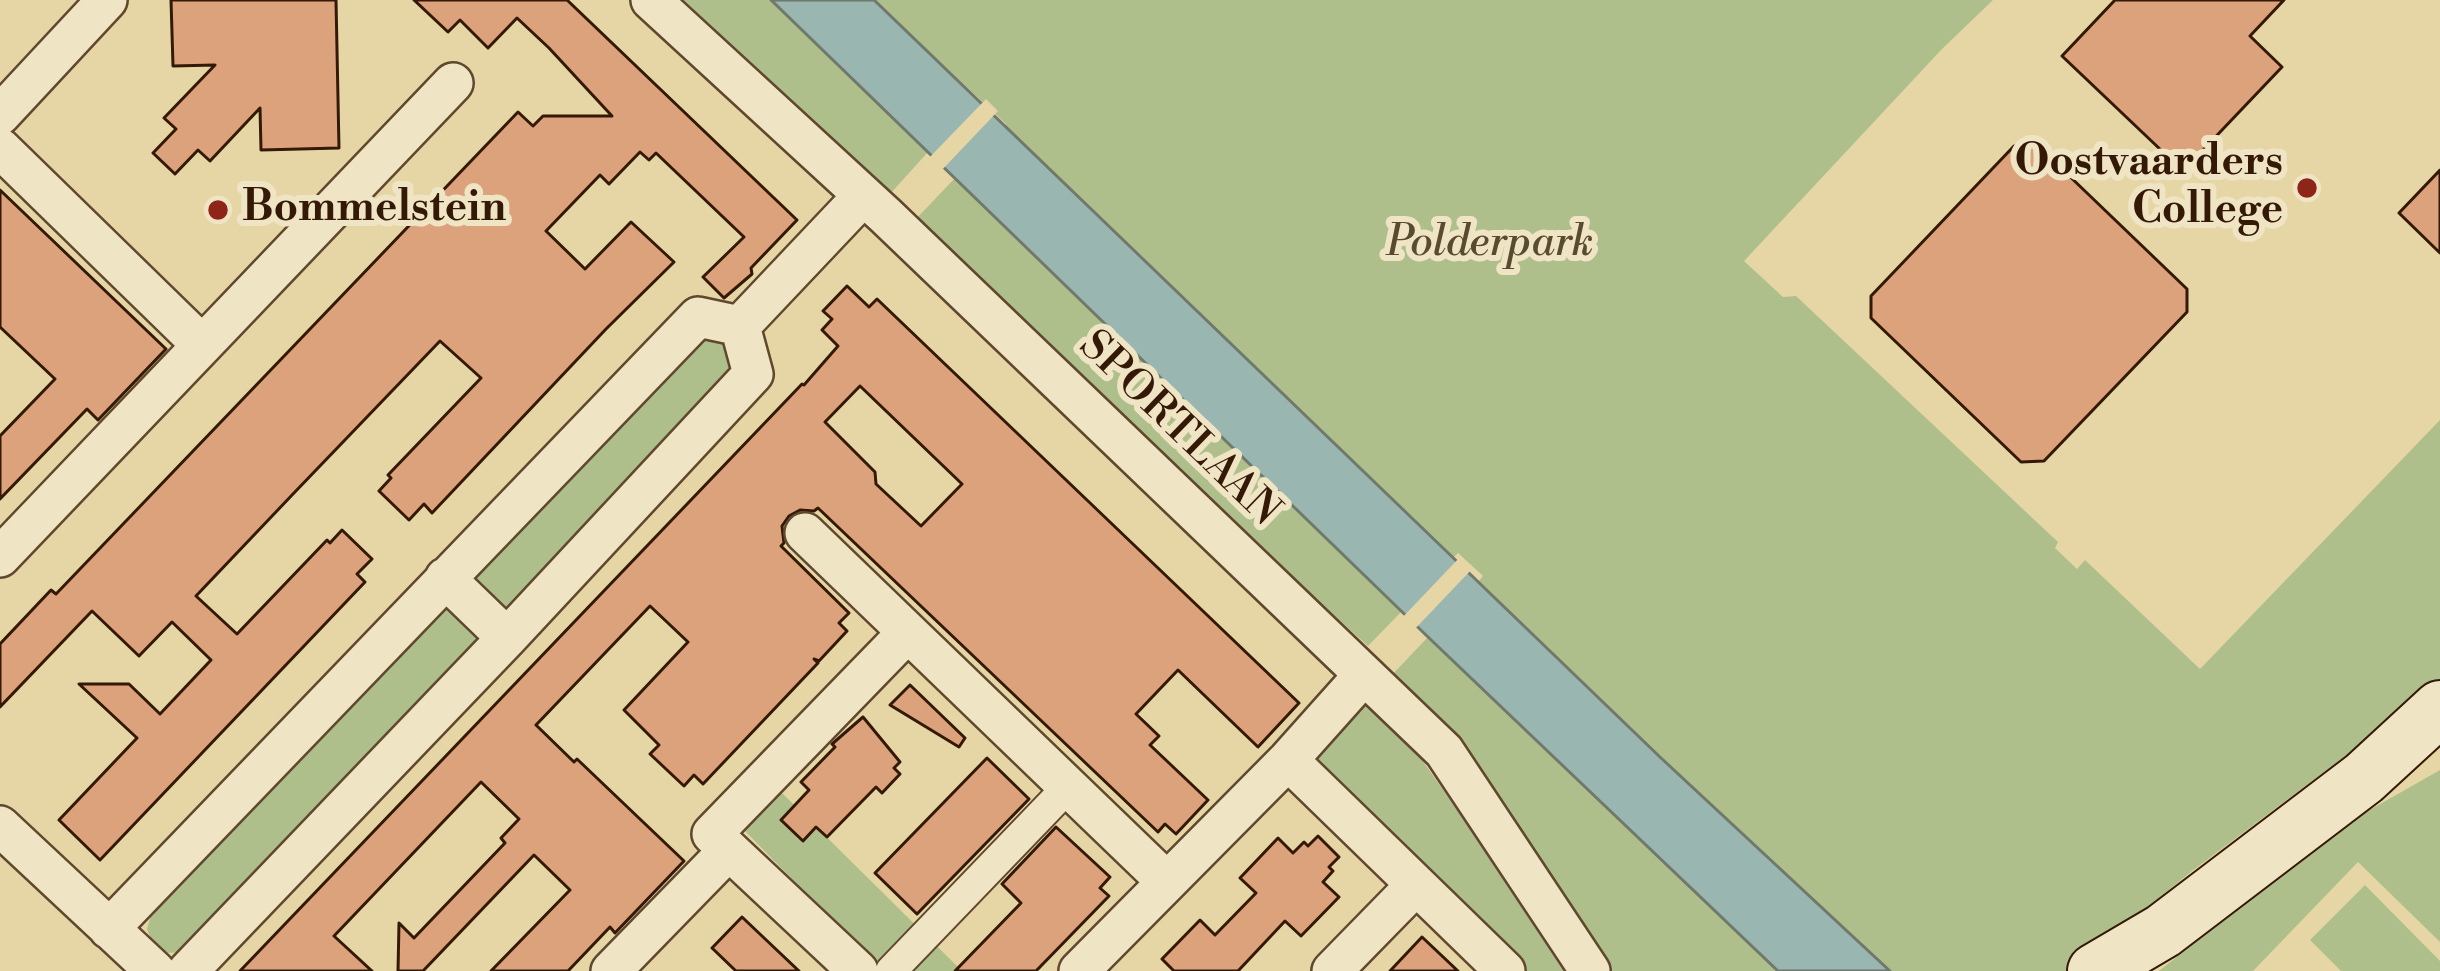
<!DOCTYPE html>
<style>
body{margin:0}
canvas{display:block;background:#e6d6a5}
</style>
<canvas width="2440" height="971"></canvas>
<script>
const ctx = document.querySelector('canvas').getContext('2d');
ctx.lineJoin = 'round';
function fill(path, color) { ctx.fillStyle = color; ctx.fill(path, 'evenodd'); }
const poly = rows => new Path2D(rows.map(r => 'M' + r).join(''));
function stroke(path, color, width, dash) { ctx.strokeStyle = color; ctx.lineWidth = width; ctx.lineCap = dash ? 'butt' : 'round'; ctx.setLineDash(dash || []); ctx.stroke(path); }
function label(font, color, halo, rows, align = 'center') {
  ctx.font = font + ' "Libre Bodoni",serif'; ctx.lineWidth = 12; ctx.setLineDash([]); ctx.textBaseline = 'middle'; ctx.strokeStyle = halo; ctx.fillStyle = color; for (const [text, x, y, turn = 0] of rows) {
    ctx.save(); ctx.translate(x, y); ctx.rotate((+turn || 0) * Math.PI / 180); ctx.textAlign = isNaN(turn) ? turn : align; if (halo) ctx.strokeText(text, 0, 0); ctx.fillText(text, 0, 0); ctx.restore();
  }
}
const green = poly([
 [653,0,771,0,928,152,890,194],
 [874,0,1993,0,1942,49,1744,261,1783,297,1796,296,2058,542,2055,548,2077,569,2085,560,2200,669,2440,420,2440,685,2192,871,2128,923,2076,971,1890,971,1661,758,1478,582,1483,576,1458,553,1453,558,1005,126,1006,124],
 [955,178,1402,611,1368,646,1184,479,916,219],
 [708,340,726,345,735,370,506,615,471,580,699,342],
 [447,605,483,639,182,952,166,953,153,945,147,929,151,915],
 [1428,637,1778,971,1611,971,1469,762,1391,676],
 [1367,704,1417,753,1571,971,1524,971,1308,765],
 [2440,770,2440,942,2358,862,2253,971,2159,971,2345,824],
 [782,793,962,971,882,971,745,831],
 [2365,885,2440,961,2440,971,2341,971,2310,940]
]);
const water = poly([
 [771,0,874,0,1661,758,1890,971,1778,971,1428,637,771,0]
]);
const pier = poly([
 [986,99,998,111,940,172,927,160],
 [1460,557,1473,568,1413,631,1401,619]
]);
const building = poly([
 [171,0,336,0,339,148,261,150,260,108,210,161,198,150,175,174,153,153,176,129,164,118,215,65,173,66,171,0],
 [414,0,567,0,797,220,751,268,752,274,724,298,703,277,744,237,656,153,649,160,640,152,609,184,600,175,546,231,585,269,631,222,674,262,606,329,432,513,424,504,409,520,379,491,391,478,388,475,481,378,440,341,293,494,196,596,237,634,327,540,330,543,342,530,372,559,357,574,365,582,100,860,59,820,137,738,79,684,129,684,160,714,211,660,172,622,139,656,92,611,0,707,0,644,51,590,56,594,518,112,533,126,543,116,612,116,549,48,517,18,488,48,460,20,448,32,414,0],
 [2115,0,2284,0,2250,36,2282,67,2183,171,2062,56,2115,0],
 [2037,145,2187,289,2187,312,2044,461,2021,462,1871,318,1871,296,2014,146,2037,145],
 [2440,170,2440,253,2399,213,2440,170],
 [0,190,166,349,98,420,87,409,0,499,0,436,55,379,0,327,0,190],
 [847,286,869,307,877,299,1299,703,1258,747,1178,670,1136,714,1159,736,1150,745,1208,800,1176,834,1165,824,1158,832,818,508,814,511,800,510,789,516,782,526,784,543,781,546,849,613,839,623,847,631,819,661,814,659,818,663,703,784,694,775,684,786,650,754,659,745,624,710,688,642,650,606,536,725,574,762,577,759,684,861,615,933,610,927,568,971,491,971,570,890,534,855,423,971,398,971,399,923,414,938,505,843,501,838,519,819,481,782,334,936,372,971,240,971,802,384,804,385,838,346,822,330,832,319,823,311,847,286],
 [860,386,962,484,921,526,876,484,875,472,825,422,860,386],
 [910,685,965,738,959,747,890,705,910,685],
 [863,717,900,762,894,768,900,774,882,793,876,787,827,837,816,827,803,841,781,820,809,790,801,782,835,747,832,744,863,717],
 [987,758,1029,799,917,914,875,873,987,758],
 [1056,827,1110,877,1100,888,1109,896,1036,971,955,971,1021,903,1002,884,1056,827],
 [1318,836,1339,857,1329,867,1333,871,1323,882,1339,897,1301,936,1285,921,1238,971,1174,971,1162,959,1200,920,1215,935,1256,893,1240,878,1278,838,1293,853,1304,842,1308,846,1318,836],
 [742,917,762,936,799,971,736,971,712,948,742,917],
 [1422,937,1458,971,1390,971,1422,937]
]);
const pedestrian = poly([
 [891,971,1067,788]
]);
const minor = poly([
 [651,0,886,216,1444,751,1590,971],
 [0,115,107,0],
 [0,148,201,344],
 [740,326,863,196],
 [805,533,1166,881],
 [0,557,453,83],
 [445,578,507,638],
 [1288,760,1505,971],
 [0,826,155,971],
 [109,929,698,317,740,326],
 [188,971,507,638,753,374,740,326],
 [611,971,728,851],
 [858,971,712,834,906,634],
 [1079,971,1288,760,1363,676],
 [1332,971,1416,885]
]);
const secondary = poly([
 [2095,971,2163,931,2364,778,2440,708]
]);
const markers = [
 [2307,188,12,"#8f2418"],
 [218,210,12,"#8f2418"]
];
const poiNames = [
 ["Oostvaarders",2283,164],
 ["College",2283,212],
 ["Bommelstein",242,210,"left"]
];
const parkNames = [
 ["Polderpark",1490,245]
];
const streetNames = [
 ["SPORTLAAN",1178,430,44]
];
fill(green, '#aebf8b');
fill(water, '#99b7b0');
stroke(water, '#71786c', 3);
fill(pier, '#e6d6a5');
fill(building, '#dba27c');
stroke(building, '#341907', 3);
stroke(pedestrian, '#60482e', 34);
stroke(minor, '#60482e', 44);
stroke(secondary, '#341907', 58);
stroke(pedestrian, '#efe4c4', 30);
stroke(minor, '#efe4c4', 39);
stroke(secondary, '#efe4c4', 54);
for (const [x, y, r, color] of markers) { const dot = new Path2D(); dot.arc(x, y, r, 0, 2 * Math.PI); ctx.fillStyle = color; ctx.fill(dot); stroke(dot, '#efe4c4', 4.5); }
label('bold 42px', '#341907', '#efe4c4', poiNames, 'right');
label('italic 42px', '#594b2f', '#efe4c4', parkNames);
label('42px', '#341907', '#efe4c4', streetNames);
</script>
